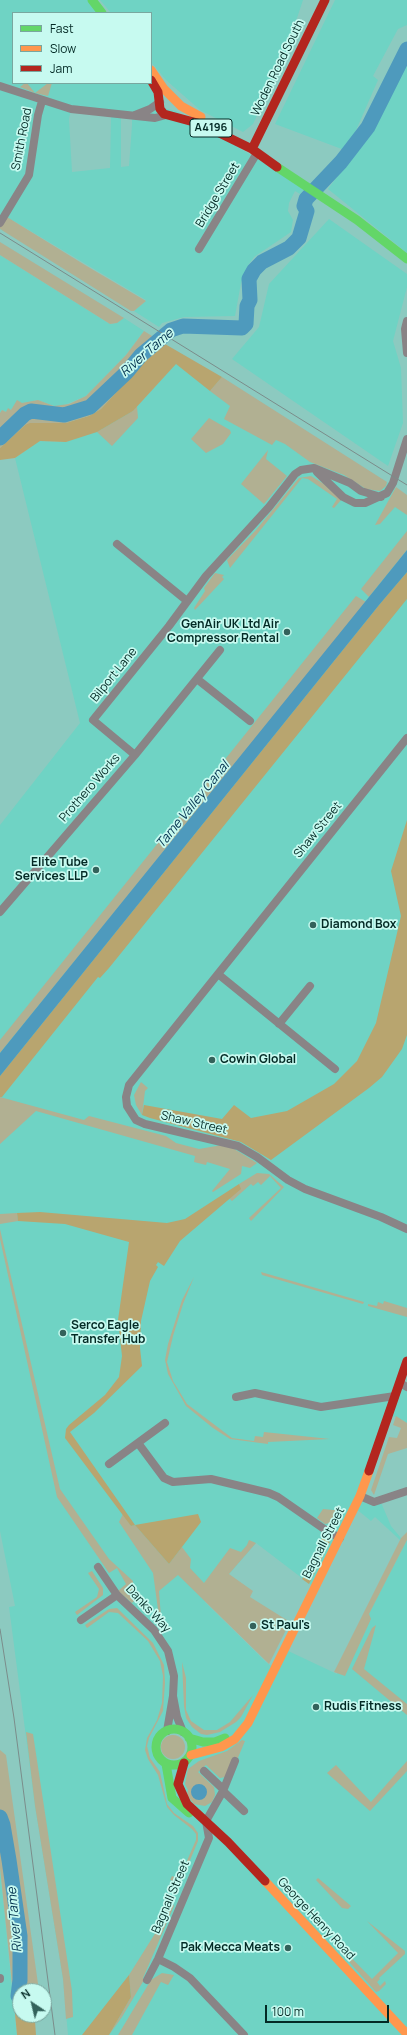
<!DOCTYPE html>
<style>
body{margin:0}
#map{position:relative;width:407px;height:2035px;overflow:hidden;background:#8ccac0;font-family:Manrope,sans-serif}
canvas{display:block}
.legend{position:absolute;left:12px;top:12px;width:140px;height:72px;box-sizing:border-box;background:#c7faf0;border:1px solid #79a79f;margin:0;padding:5px 7px;list-style:none;font-size:12px;color:#032a25}
.legend li{display:flex;align-items:center;gap:8px;height:20px}
.legend b{width:20px;border:1px solid #79a79f}
.north{position:absolute;left:12px;top:1983px;width:40px;height:40px;box-sizing:border-box;background:#c7faf0;border:1px solid #79a79f;border-radius:50%;rotate:325deg;font-size:11px;font-weight:700;line-height:16px;text-align:center;color:#032a25}
.north::after{content:'';display:block;margin:auto;width:14px;height:18px;background:#33625b;clip-path:polygon(50% 0,100% 100%,50% 72%,0 100%)}
.scale{position:absolute;left:265px;top:2005px;width:124px;height:18px;box-sizing:border-box;border:2px solid #032a25;border-top:0;padding-left:5px;font-size:12px;line-height:14px;white-space:nowrap;color:#032a25;-webkit-text-stroke:3px #c7faf0;paint-order:stroke}
</style>
<div id="map">
<canvas width="407" height="2035"></canvas>
<ul class="legend">
<li><b style="height:5px;background:#63d668"></b>Fast</li>
<li><b style="height:5px;background:#ff974d"></b>Slow</li>
<li><b style="height:5px;background:#b3261e"></b>Jam</li>
</ul>
<div class="north">N</div>
<div class="scale">100 m</div>
</div>
<script>
const ctx = document.querySelector('canvas').getContext('2d');
ctx.lineJoin = 'round';
function fill(path, color) { ctx.fillStyle = color; ctx.fill(path, 'evenodd'); }
const poly = rows => new Path2D(rows.map(r => 'M' + r).join(''));
function stroke(path, color, width, dash) { ctx.strokeStyle = color; ctx.lineWidth = width; ctx.lineCap = dash ? 'butt' : 'round'; ctx.setLineDash(dash || []); ctx.stroke(path); }
function label(font, color, halo, rows, align = 'center') {
  ctx.font = font + ' Manrope,sans-serif'; ctx.lineWidth = 3.5; ctx.setLineDash([]); ctx.textBaseline = 'middle'; ctx.strokeStyle = halo; ctx.fillStyle = color; for (const [text, x, y, turn = 0] of rows) {
    ctx.save(); ctx.translate(x, y); ctx.rotate((+turn || 0) * Math.PI / 180); ctx.textAlign = isNaN(turn) ? turn : align; if (halo) ctx.strokeText(text, 0, 0); ctx.fillText(text, 0, 0); ctx.restore();
  }
}
const built = poly([
 [0,0,88,0,99,13,13,13,13,83,151,83,159,107,176,111,306,187,300,194,295,191,289,203,288,211,293,220,291,232,254,257,249,264,241,283,235,316,184,317,162,323,159,327,134,311,146,300,12,220,3,231,0,229],
 [71,110,111,115,110,168,72,172,69,119],
 [121,115,132,116,132,125,129,166,121,167],
 [100,0,303,0,281,66,253,124,243,132,200,110,166,80,151,62,151,13,111,13],
 [335,0,407,0,407,25,398,29,373,76,378,80,347,151,275,124],
 [407,65,407,253,328,189,372,129],
 [329,219,407,274,407,287,393,341,401,368,403,423,388,466,232,359,259,327,269,284],
 [0,255,110,324,116,323,124,318,144,331,126,355,86,396,62,406,54,406,38,400,22,403,6,412,2,410,0,413],
 [176,363,276,439,386,486,387,482,407,497,407,1361,400,1383,407,1387,407,1423,389,1414,360,1496,380,1500,391,1526,401,1538,400,1540,375,1517,371,1521,355,1508,315,1588,256,1543,205,1602,266,1662,274,1668,284,1649,337,1674,407,1540,407,2035,68,2035,63,1979,35,1806,9,1607,15,1606,0,1531,0,825,80,723,15,458,39,441,66,442,133,411],
 [176,1729,180,1730,191,1741,192,1750,187,1761,180,1765,172,1766,160,1759,156,1752,156,1745,162,1734],
 [0,1868,11,1978,17,2035,0,2035]
]);
const green = poly([
 [25,83,27,83,35,93,48,83,52,83,48,96,35,93,20,87],
 [7,217,85,265,146,301,134,311,131,311,0,229,0,225],
 [0,242,124,318,117,323,110,324,0,255],
 [144,331,165,344,140,366,101,409,89,416,66,423,25,425,0,448,0,413,2,410,6,412,8,408,11,410,17,400,22,403,38,400,54,406,69,404,86,396,126,355],
 [222,377,387,482,386,486,380,491,366,489,344,475,310,462,285,444,276,440,272,445,224,419,230,406,210,391],
 [137,406,138,418,112,446,97,432,133,411],
 [209,418,230,430,231,433,223,444,206,453,191,439],
 [268,450,266,459,287,476,264,504,241,484],
 [311,476,324,484,341,500,334,508,332,507,337,499,308,479,302,478,230,568,227,560,256,530,299,478],
 [396,487,407,495,407,515,395,507,380,524,375,525],
 [407,531,407,550,369,597,361,589],
 [215,573,224,575,222,577,224,579,195,610,194,608,205,591,204,588],
 [356,596,366,602,0,1053,0,1040],
 [141,1082,148,1088,145,1091,142,1115,136,1105,134,1095],
 [0,1097,84,1120,89,1116,166,1136,176,1143,199,1149,222,1145,231,1147,257,1163,250,1168,242,1166,241,1174,213,1192,212,1191,230,1169,207,1162,206,1165,194,1162,195,1156,36,1111,0,1144],
 [257,1173,269,1174,284,1187,251,1221,249,1218,281,1188,270,1176,261,1185,258,1182,253,1186,251,1184,232,1201,229,1198,240,1189,239,1184],
 [17,1213,18,1221,0,1224,0,1214],
 [0,1229,60,1489,109,1559,133,1581,134,1601,132,1603,118,1591,126,1584,117,1568,109,1573,57,1497,0,1239],
 [261,1272,364,1302,363,1304,262,1275],
 [194,1277,183,1304,173,1336,167,1362,173,1381,187,1404,232,1438,254,1441,255,1436,263,1437,264,1432,330,1439,268,1442,268,1444,230,1439,213,1428,186,1406,168,1374,165,1360,168,1344,182,1300],
 [384,1301,407,1308,407,1317,368,1306,368,1304,377,1306,378,1302,383,1304],
 [396,1416,407,1423,407,1448,388,1454,374,1495,371,1490,389,1437,397,1438,401,1428,393,1425],
 [323,1509,344,1511,340,1521,325,1524,317,1518],
 [123,1514,131,1526,135,1525,169,1564,182,1547,191,1559,190,1568,204,1583,230,1548,241,1552,247,1545,249,1540,256,1543,229,1574,253,1591,250,1597,290,1622,269,1664,178,1575,159,1591,161,1617,159,1617,153,1573,119,1522],
 [407,1532,407,1540,369,1614,371,1619,345,1676,334,1672,401,1538],
 [92,1571,103,1588,103,1595,77,1615,75,1612,97,1597,99,1589,88,1573],
 [117,1608,153,1643,164,1665,165,1683,163,1711,149,1738,147,1746,150,1758,160,1772,167,1804,174,1813,193,1826,198,1833,198,1841,181,1882,176,1882,170,1880,172,1876,179,1879,196,1840,196,1834,192,1829,174,1815,167,1807,158,1775,148,1759,145,1750,147,1738,157,1720,162,1703,163,1676,160,1661,148,1641,118,1613,109,1612,87,1628,85,1625,109,1609],
 [376,1625,364,1669,407,1704,407,1715,352,1669,372,1628],
 [182,1662,186,1678,186,1710,191,1721,204,1730,217,1730,230,1722,253,1695,241,1717,236,1722,220,1732,207,1735,201,1734,192,1727,186,1718,184,1706],
 [26,1732,33,1734,72,1991,73,2017,66,2019,63,1979,35,1806],
 '161 1747a12 12 0 1 1 24 0a12 12 0 1 1-24 0Z',
 [242,1740,245,1741,237,1760,225,1777,220,1778,206,1765,198,1772,214,1787,215,1795,212,1802,205,1806,194,1804,187,1795,188,1790,185,1784,188,1769,199,1761,227,1751],
 [0,1750,6,1755,39,1991,20,1991,20,2000,14,2003,0,1868],
 [407,1761,407,1771,370,1811,327,1773,336,1765,371,1802],
 [318,1878,351,1906,348,1909,342,1908,316,1880],
 [169,1898,174,1906,143,1978,144,1980,122,2017,109,2035,131,1997,129,1975,156,1932],
 [367,1921,405,1951,405,1954,379,1978,380,1979,377,1982,380,1986,385,1981,386,1984,379,1991,376,1992,334,1945,336,1942,372,1979,398,1953],
 [162,1973,174,1975,168,1985,161,1982,132,2035,118,2035,151,1980]
]);
const forest = poly([
 [165,344,222,377,210,391,176,364,133,411,97,432,66,442,40,441,15,458,0,460,0,448,25,425,30,423,66,423,89,416,101,409,140,366],
 [407,572,407,599,109,968,100,978,98,977,2,1097,0,1097,0,1076,379,605],
 [407,820,407,1035,402,1049,382,1077,369,1088,271,1160,241,1142,150,1118,142,1115,144,1105,222,1119,234,1105,251,1118,287,1111,334,1084,357,1061,376,1023,401,916,391,871],
 [239,1184,241,1189,180,1241,164,1266,158,1262,156,1265,158,1267,150,1281,141,1321,140,1348,142,1366,94,1413,70,1432,135,1525,198,1514,201,1522,169,1564,135,1525,131,1526,65,1438,66,1429,69,1425,105,1395,119,1377,122,1356,118,1320,129,1242,65,1224,18,1221,17,1213,40,1212,167,1223,185,1219],
 [323,1537,330,1542,309,1584,302,1579,325,1546,319,1541],
 [129,1975,131,1997,109,2035,82,2035],
 [20,2000,20,2015,42,2015,42,2019,35,2021,36,2035,17,2035,14,2003]
]);
const water = poly([
 [407,550,407,572,379,605,0,1076,0,1053],
 '191 1792a8 8 0 1 1 16 0a8 8 0 1 1-16 0Z'
]);
const river = poly([
 [0,438,25,414,31,411,64,415,90,407,127,372,141,355,171,330,183,326,242,328,246,324,247,306,250,300,249,279,254,270,262,262,289,248,299,238,307,211,304,206,306,199,341,162,368,127,407,49],
 [0,1817,3,1825,9,1860,20,1936,20,1980,18,1996,20,2000]
]);
const street = poly([
 [0,86,71,109,155,118,166,115],
 [135,115,150,109,160,102],
 [0,223,29,175,38,115,42,101],
 [199,249,257,153],
 [407,321,405,329,407,353],
 [317,472,343,497,355,503,365,503,387,493,393,483,407,439],
 [117,544,187,601],
 [197,679,250,721],
 [407,738,129,1085,126,1097,127,1106,136,1120,145,1124,238,1146,257,1157,288,1180,305,1189,381,1217,407,1229],
 [135,755,93,720,169,626,206,576,269,507,295,474,301,470,314,468,350,483,361,491,381,497],
 [0,912,135,755,220,650],
 [218,974,335,1069],
 [279,1024,310,986],
 [400,1383,407,1387],
 [236,1397,255,1393,321,1407,395,1396],
 [138,1443,164,1478,173,1482,211,1479,269,1493,278,1497,327,1531,340,1538],
 [109,1464,165,1423],
 [360,1496,374,1502,407,1491],
 [98,1567,117,1595,154,1630,168,1651,174,1676,173,1696],
 [81,1620,117,1595],
 [167,1731,173,1696,177,1717,183,1732],
 [204,1771,223,1789],
 [223,1791,244,1811],
 [158,1959,174,1967,190,1978,244,2035],
 [0,1978,0,1979],
 [147,1980,158,1959,209,1838,206,1821,223,1791,235,1761]
]);
const fast = poly([
 [92,0,102,13],
 [277,167,357,220,407,259],
 '156 1747a18 18 0 1 1 36 0a18 18 0 1 1-36 0Z',
 [189,1738,203,1742,215,1742,225,1738],
 [166,1764,172,1798,189,1813]
]);
const slow = poly([
 [151,70,164,89,181,106,201,117],
 [191,1755,221,1747,235,1739,248,1723,360,1496,369,1471],
 [265,1881,407,2034]
]);
const jam = poly([
 [151,80,158,92,160,109,164,114,201,124,252,149,277,167],
 [252,149,325,0],
 [369,1471,407,1361],
 [184,1763,178,1784,187,1804,228,1842,265,1881]
]);
const tram = poly([
 [0,233,407,485],
 [0,1629,14,1718,55,2035]
]);
const markers = [
 [287,632,4,"#33625b"],
 [96,870,4,"#33625b"],
 [313,925,4,"#33625b"],
 [212,1060,4,"#33625b"],
 [63,1333,4,"#33625b"],
 [253,1626,4,"#33625b"],
 [316,1707,4,"#33625b"],
 [288,1948,4,"#33625b"]
];
const shields = [
 [211,128,42]
];
const shieldNames = [
 ["A4196",211,128]
];
const streetNames = [
 ["Woden Road South",278,68,-64],
 ["Smith Road",22,139,-79],
 ["Bridge Street",218,195,-59],
 ["Bilport Lane",114,675,-51],
 ["Prothero Works",90,788,-49],
 ["Shaw Street",318,830,-51],
 ["Shaw Street",194,1123,13],
 ["Bagnall Street",324,1543,-63],
 ["Danks Way",148,1609,47],
 ["Bagnall Street",171,1897,-67],
 ["George Henry Road",316,1919,47]
];
const poiNames = [
 ["GenAir UK Ltd Air",279,625,"right"],
 ["Compressor Rental",279,639,"right"],
 ["Elite Tube",88,863,"right"],
 ["Services LLP",88,877,"right"],
 ["Diamond Box",321,925],
 ["Cowin Global",220,1060],
 ["Serco Eagle",71,1326],
 ["Transfer Hub",71,1340],
 ["St Paul's",261,1626],
 ["Rudis Fitness",324,1707],
 ["Pak Mecca Meats",280,1948,"right"]
];
const waterNames = [
 ["River Tame",147,353,-41],
 ["Tame Valley Canal",193,805,-51],
 ["River Tame",15,1920,-95]
];
fill(built, '#6fd3c4');
fill(green, '#b1b092');
fill(forest, '#b8a56f');
fill(water, '#4e9abd');
stroke(river, '#4e9abd', 15);
stroke(street, '#898486', 8);
stroke(fast, '#63d668', 9);
stroke(slow, '#ff974d', 9);
stroke(jam, '#b3261e', 9);
stroke(tram, '#7b8c8a', 1);
for (const [x, y, r, color] of markers) { const dot = new Path2D(); dot.arc(x, y, r, 0, 2 * Math.PI); ctx.fillStyle = color; ctx.fill(dot); stroke(dot, '#c7faf0', 1.5); }
for (const [x, y, w] of shields) { const box = new Path2D(); box.roundRect(x - w / 2, y - 9, w, 18, 3); ctx.fillStyle = '#c7faf0'; ctx.fill(box); stroke(box, '#032a25', 1); }
label('bold 11px', '#032a25', null, shieldNames);
label('12px', '#032a25', '#c7faf0', streetNames);
label('bold 12px', '#032a25', '#c7faf0', poiNames, 'left');
label('italic 13px', '#02304d', '#c7faf0', waterNames);
</script>
